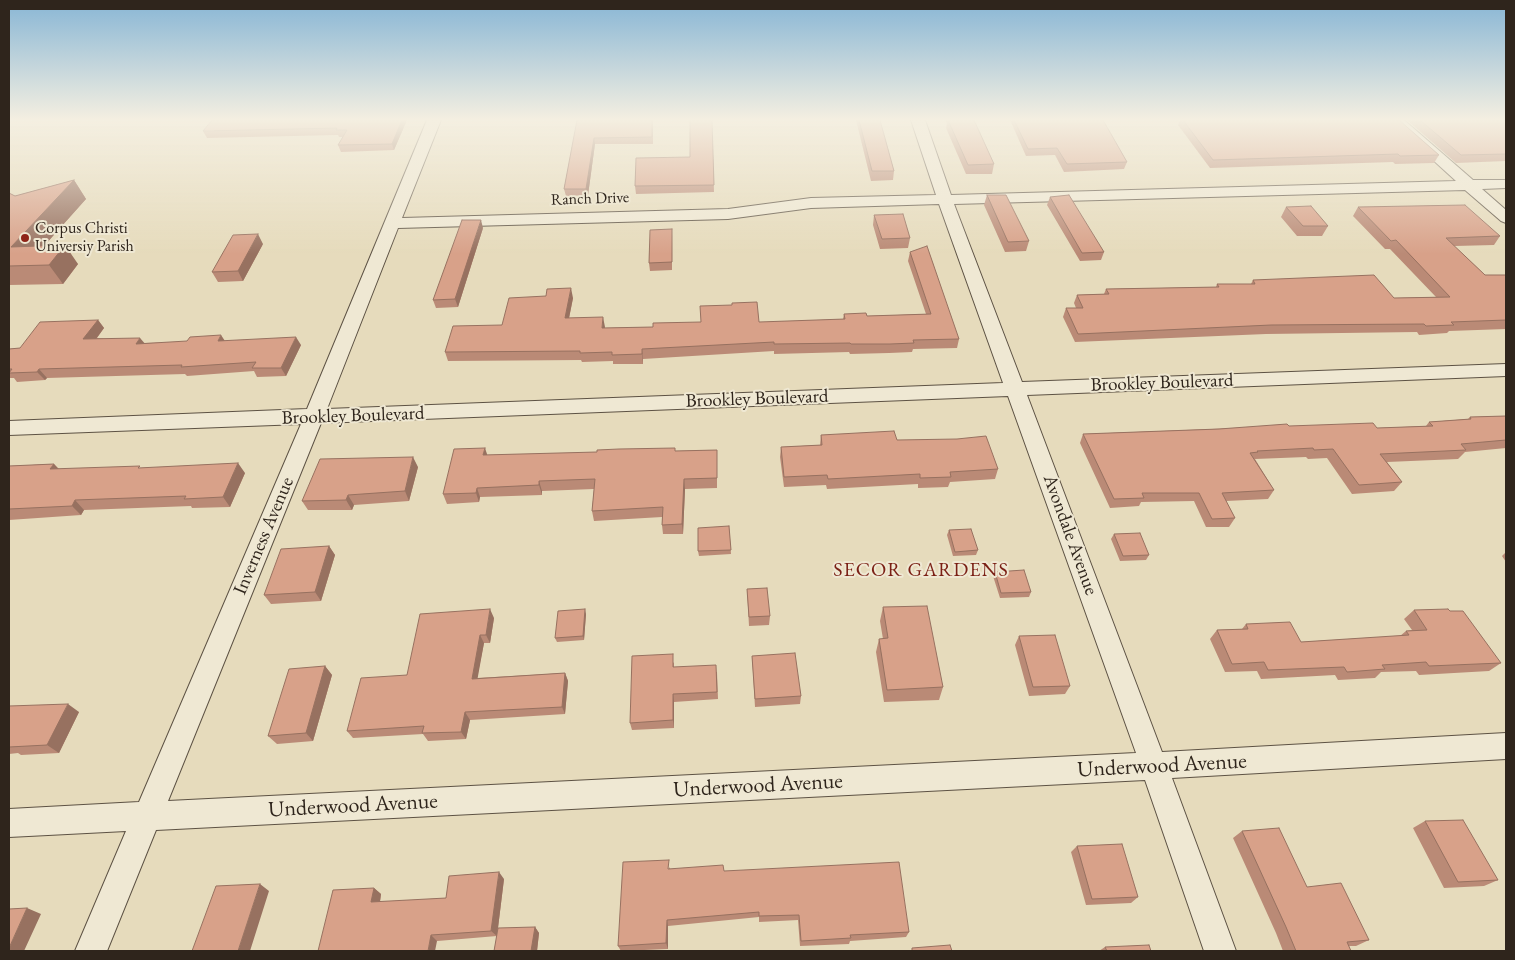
<!DOCTYPE html>
<style>
body{margin:0}
#map{position:relative;width:1515px;height:960px;overflow:hidden;background:#e6dbbc;font-family:"EB Garamond",serif}
canvas{display:block}
.frame{position:absolute;inset:0;border:10px solid #2f251c;pointer-events:none}
</style>
<div id="map">
<canvas width="1515" height="960"></canvas>
<div class="frame"></div>
</div>
<script>
const ctx = document.querySelector('canvas').getContext('2d');
ctx.lineJoin = 'round';
const poly = rows => new Path2D(rows.map(r => 'M' + r).join(''));
function stroke(path, color, width, dash) { ctx.strokeStyle = color; ctx.lineWidth = width; ctx.lineCap = dash ? 'butt' : 'round'; ctx.setLineDash(dash || []); ctx.stroke(path); }
function fill(path, color) { ctx.fillStyle = color; ctx.fill(path, 'evenodd'); }
function label(font, color, halo, rows, align = 'center') {
  ctx.font = font + ' "EB Garamond",serif'; ctx.lineWidth = 4; ctx.setLineDash([]); ctx.textBaseline = 'middle'; ctx.strokeStyle = halo; ctx.fillStyle = color; for (const [text, x, y, turn = 0] of rows) {
    ctx.save(); ctx.translate(x, y); ctx.rotate((+turn || 0) * Math.PI / 180); ctx.textAlign = isNaN(turn) ? turn : align; if (halo) ctx.strokeText(text, 0, 0); ctx.fillText(text, 0, 0); ctx.restore();
  }
}
const street = poly([
 [427,120,441,120,402,218,728,209,811,198,936,195,911,120,925,120,951,195,1456,181,1389,120,1404,120,1473,180,1506,180,1506,188,1482,189,1506,210,1506,223,1501,221,1465,190,954,204,1022,382,1506,364,1506,376,1027,395,1162,752,1506,733,1506,759,1172,778,1236,951,1204,951,1145,780,156,830,107,951,75,951,126,831,9,837,9,809,139,802,301,424,9,435,9,421,307,409,427,120],
 [939,204,1003,383,327,409,398,228,728,219,811,208,939,204],
 [1008,396,1136,753,168,801,321,423,1008,396]
]);
const wall = poly([
 [407,120,394,150,341,152,338,145,343,137,339,137,338,135,207,138,203,131],
 [577,120,653,120,653,144,595,144,588,195,566,196,564,189],
 [712,120,714,192,636,194,635,186,690,157],
 [856,120,880,120,894,171,893,180,871,181],
 [945,120,974,120,994,164,992,174,966,174,946,128,947,123],
 [1010,120,1103,120,1127,162,1124,169,1064,172,1055,155,1026,156],
 [1180,120,1399,120,1439,155,1434,163,1395,164,1393,162,1210,168,1178,125],
 [1407,120,1506,120,1506,161,1456,163],
 [74,180,86,199,44,246,78,264,63,284,9,285,9,193,15,196],
 [987,195,1029,241,1026,251,1005,252,984,205],
 [1050,197,1104,252,1101,260,1080,261,1047,205],
 [1286,207,1328,226,1322,236,1297,236,1281,217],
 [1358,207,1500,236,1494,245,1454,246,1485,275,1506,275,1506,329,1449,331,1447,333,1419,335,1417,332,1266,334,1075,342,1063,317,1066,308,1076,308,1074,303,1077,295,1104,294,1106,289,1216,287,1217,284,1251,284,1253,280,1394,298,1436,297,1390,249,1385,249,1353,216],
 [874,215,910,238,908,248,880,249,873,225],
 [483,228,458,307,436,308,433,300],
 [672,238,672,270,650,271,649,263],
 [263,244,243,281,218,282,212,272],
 [910,252,959,339,957,348,913,349,912,352,889,353,850,354,849,352,774,354,774,351,643,359,643,364,613,364,613,361,582,362,581,360,448,361,445,352,502,325,546,296,573,298,569,318,604,328,653,327,843,319,844,314,867,316,926,314,908,261],
 [98,320,104,328,97,338,145,343,225,341,301,345,286,376,257,377,254,371,187,376,185,374,47,378,45,380,17,382,14,378,9,378,9,349,20,348],
 [1506,416,1506,448,1465,452,1458,459,1387,462,1402,482,1394,491,1352,494,1327,458,1308,459,1306,457,1255,459,1274,490,1268,499,1226,501,1235,518,1229,527,1206,527,1194,501,1141,502,1139,506,1110,508,1080,443,1083,434,1289,426,1377,428,1426,426,1429,422,1468,419,1470,417],
 [821,435,897,440,998,469,995,479,950,482,948,487,918,488,918,484,827,489,826,485,784,487,780,457,781,447,820,445],
 [717,450,717,488,685,489,683,534,663,534,662,525,662,517,594,521,592,511,594,489,542,491,542,495,480,497,479,502,447,504,443,494,488,455],
 [54,464,59,469,142,468,245,473,230,507,192,508,191,506,84,510,81,515,9,520,9,466],
 [418,467,409,501,354,505,352,510,308,510,302,501],
 [729,526,731,554,699,556,698,551],
 [949,530,978,550,976,555,953,556,947,535],
 [1114,534,1149,555,1146,560,1120,561,1111,539],
 [329,546,335,555,321,601,271,604,264,595],
 [1506,552,1506,562,1502,556],
 [995,572,1031,592,1029,597,1000,598,993,576],
 [747,589,770,616,769,625,749,626],
 [883,607,943,687,939,700,884,702,876,652,879,639,883,639,880,621],
 [1414,610,1450,611,1501,663,1489,671,1419,675,1416,671,1381,672,1375,678,1338,680,1335,675,1261,679,1257,671,1225,672,1210,639,1217,630,1242,629,1246,624,1301,642,1400,636,1406,631,1412,630,1404,619],
 [586,614,584,640,557,642,555,638],
 [494,618,490,643,484,643,477,678,565,673,568,681,565,714,470,720,466,739,428,741,423,734,353,738,347,731,407,675],
 [1019,636,1070,686,1065,694,1029,696,1015,645],
 [752,656,801,696,800,704,755,707],
 [674,662,674,667,717,672,718,699,674,702,674,728,632,730,630,723],
 [325,666,332,675,313,741,277,744,268,736],
 [9,706,79,712,59,753,21,755,18,753,9,754],
 [1425,821,1498,880,1484,886,1444,888,1413,828],
 [1242,831,1307,887,1369,940,1356,946,1349,946,1351,951,1283,951,1276,933,1233,838],
 [1077,846,1138,897,1131,903,1086,905,1071,852],
 [670,867,670,869,724,871,909,932,906,937,850,941,849,944,800,946,798,920,759,922,759,917,668,926,668,949,621,951,618,946],
 [504,879,497,936,535,927,539,933,537,951,494,951,497,936,318,951,374,888,381,894,380,902,446,898],
 [1105,947,1151,951,1099,951]
]);
const shadedWall = poly([
 [402,120,407,120,394,150,392,144],
 [594,138,595,144,588,195,586,189],
 [74,180,86,199,27,265,11,247],
 [481,220,483,228,458,307,455,299],
 [258,234,263,244,243,281,238,271],
 [65,245,78,264,63,284,49,265],
 [571,288,573,298,567,328,565,318],
 [603,317,605,327,604,337,602,328],
 [98,320,104,328,90,347,83,339],
 [221,335,227,344,218,341],
 [296,337,301,345,286,376,281,368],
 [140,338,147,346,136,344],
 [642,349,643,359,643,364,642,354],
 [39,369,47,378,45,380,37,372],
 [485,448,488,457,483,455],
 [413,457,418,467,409,501,405,491],
 [238,463,245,473,230,507,223,497],
 [54,464,63,474,50,469],
 [684,479,685,489,683,534,682,524],
 [539,481,542,491,542,495,539,485],
 [477,488,480,497,479,502,476,493],
 [348,495,354,505,352,510,346,500],
 [75,500,84,510,81,515,72,506],
 [329,546,335,555,321,601,315,592],
 [490,609,494,618,490,643,486,635],
 [585,609,586,614,584,640,583,636],
 [480,635,484,643,476,687,472,679],
 [325,666,332,675,313,741,306,733],
 [565,673,568,681,565,714,562,707],
 [673,694,674,702,674,728,673,720],
 [68,704,79,712,59,753,47,745],
 [465,712,470,720,466,739,461,732],
 [499,872,504,879,497,936,491,931],
 [260,884,269,891,250,951,238,951],
 [374,888,381,894,379,908,371,902],
 [27,908,41,914,24,951,9,951,9,948],
 [667,920,668,926,668,949,666,943],
 [535,927,539,933,537,951,531,951],
 [431,935,437,941,435,951,428,951]
]);
const building = poly([
 [212,120,402,120,392,144,338,145,347,130,336,130,337,128,203,131,212,120],
 [577,120,652,120,652,137,594,138,586,189,564,189,577,120],
 [690,120,712,120,714,185,635,186,636,158,690,157,690,120],
 [859,120,880,120,894,171,872,171,859,120],
 [948,120,974,120,994,164,968,165,948,120],
 [1014,120,1103,120,1127,162,1067,164,1057,148,1028,149,1014,120],
 [1183,120,1399,120,1439,155,1400,156,1398,154,1213,160,1183,120],
 [1420,120,1506,120,1506,154,1461,155,1420,120],
 [74,180,11,247,65,245,49,265,9,266,9,193,15,196,74,180],
 [987,195,1006,195,1029,241,1008,242,987,195],
 [1069,195,1104,252,1082,253,1050,197,1069,195],
 [1465,205,1500,236,1446,238,1485,275,1506,275,1506,320,1451,322,1454,325,1426,326,1424,324,1271,325,1078,334,1066,308,1083,308,1077,295,1109,294,1106,289,1219,287,1217,284,1255,284,1253,280,1374,275,1394,298,1450,297,1396,240,1391,241,1358,207,1465,205],
 [1311,206,1328,226,1303,226,1286,207,1311,206],
 [903,214,910,238,882,239,874,215,903,214],
 [462,220,481,220,455,299,433,300,462,220],
 [672,229,672,262,649,263,650,230,672,229],
 [258,234,238,271,212,272,233,235,258,234],
 [927,246,959,339,913,340,914,343,890,344,851,344,850,343,774,344,774,342,642,349,642,354,612,355,612,352,580,353,580,351,445,352,453,326,502,325,509,298,546,296,547,289,571,288,565,318,603,317,602,328,653,327,653,323,701,322,700,306,732,305,732,303,757,302,759,322,845,319,844,314,866,313,867,316,931,314,910,252,927,246],
 [98,320,83,339,140,338,136,344,187,341,190,337,221,335,218,341,296,337,281,368,252,368,256,362,181,367,182,365,39,369,37,372,9,373,12,369,9,369,9,349,20,348,40,322,98,320],
 [1506,416,1506,440,1461,444,1466,450,1380,454,1402,482,1359,485,1333,449,1314,450,1313,448,1257,451,1258,452,1250,453,1274,490,1222,493,1235,518,1212,519,1199,493,1142,493,1144,498,1114,499,1083,434,1219,429,1287,424,1289,426,1373,423,1377,428,1433,426,1429,422,1471,419,1470,417,1506,416],
 [894,431,897,440,957,439,986,436,998,469,950,472,951,477,920,478,920,474,828,479,827,475,784,477,781,447,822,445,821,435,894,431],
 [485,448,483,455,597,452,597,450,619,449,675,448,675,451,717,450,717,478,684,479,682,524,662,525,663,507,592,511,595,479,539,481,539,485,477,488,476,493,443,494,454,449,485,448],
 [413,457,405,491,348,495,346,500,302,501,320,459,413,457],
 [238,463,223,497,184,499,186,496,75,500,72,506,9,509,9,466,54,464,50,469,140,466,138,468,238,463],
 [729,526,731,550,698,551,698,528,729,526],
 [971,529,978,550,955,552,949,530,971,529],
 [1140,533,1149,555,1123,556,1114,534,1140,533],
 [329,546,315,592,264,595,281,549,329,546],
 [1024,570,1031,592,1001,593,995,572,1024,570],
 [767,588,770,616,749,617,747,589,767,588],
 [927,606,943,687,887,690,879,639,888,638,883,607,927,606],
 [490,609,486,635,480,635,472,679,565,673,562,707,465,712,461,732,422,733,424,726,347,731,361,678,407,675,420,614,490,609],
 [585,609,583,636,555,638,558,611,585,609],
 [1448,609,1450,611,1463,611,1501,663,1429,666,1426,662,1382,665,1385,669,1347,672,1344,667,1268,670,1264,662,1232,664,1217,630,1248,629,1246,624,1290,622,1301,642,1409,635,1406,631,1427,630,1414,610,1448,609],
 [1055,635,1070,686,1033,687,1019,636,1055,635],
 [795,653,801,696,755,699,752,656,795,653],
 [673,654,673,667,716,665,717,692,673,694,673,720,630,723,632,656,673,654],
 [325,666,306,733,268,736,289,669,325,666],
 [68,704,47,745,9,747,9,706,68,704],
 [1463,820,1498,880,1458,882,1425,821,1463,820],
 [1279,828,1307,887,1341,883,1369,940,1347,942,1351,951,1296,951,1286,927,1242,831,1279,828],
 [1122,844,1138,897,1092,899,1077,846,1122,844],
 [669,860,668,869,723,865,724,871,899,862,909,932,850,935,851,938,801,941,799,915,759,916,759,912,667,920,666,943,618,946,623,862,669,860],
 [499,872,491,931,431,935,428,951,318,951,333,890,374,888,371,902,446,898,449,876,499,872],
 [260,884,238,951,192,951,216,886,260,884],
 [27,908,9,948,9,909,27,908],
 [535,927,531,951,494,951,498,928,535,927],
 [950,945,952,951,912,951,912,948,950,945],
 [1149,945,1151,951,1107,951,1105,947,1149,945]
]);
const markers = [
 [25,238,5,"#8f2418"]
];
const farStreetnames = [
 ["Ranch Drive",590,199,-2]
];
const farPoinames = [
 ["Corpus Christi",35,229],
 ["Universiy Parish",35,247]
];
const streetNames = [
 ["Brookley Boulevard",1162,383,-2],
 ["Brookley Boulevard",757,399,-2],
 ["Brookley Boulevard",353,416,-2],
 ["Avondale Avenue",1070,535,70],
 ["Inverness Avenue",264,536,-67]
];
const neighbourhoodNames = [
 ["SECOR GARDENS",921,571]
];
const nearStreetnames = [
 ["Underwood Avenue",1162,766,-3],
 ["Underwood Avenue",758,786,-3],
 ["Underwood Avenue",353,806,-3]
];
stroke(street, '#5d5244', 2);
fill(street, '#efe8d3');
fill(wall, '#ba8a76');
fill(shadedWall, '#977160');
fill(building, '#d8a189');
stroke(building, '#977160', 1);
const sky = ctx.createLinearGradient(0, 0, 0, 254);
sky.addColorStop(0, '#88b6d5');
sky.addColorStop(0.47, '#f4efe1');
sky.addColorStop(1, '#f4efe100');
ctx.fillStyle = sky;
ctx.fillRect(0, 0, 1515, 254);
for (const [x, y, r, color] of markers) { const dot = new Path2D(); dot.arc(x, y, r, 0, 2 * Math.PI); ctx.fillStyle = color; ctx.fill(dot); stroke(dot, '#efe8d3', 2); }
label('16px', '#2f251c', '#efe8d3', farStreetnames);
label('16px', '#2f251c', '#efe8d3', farPoinames, 'left');
label('19px', '#2f251c', '#efe8d3', streetNames);
ctx.letterSpacing = '1px';
label('20px', '#7a1f14', '#efe8d3', neighbourhoodNames);
ctx.letterSpacing = '0px';
label('22px', '#2f251c', '#efe8d3', nearStreetnames);
</script>
